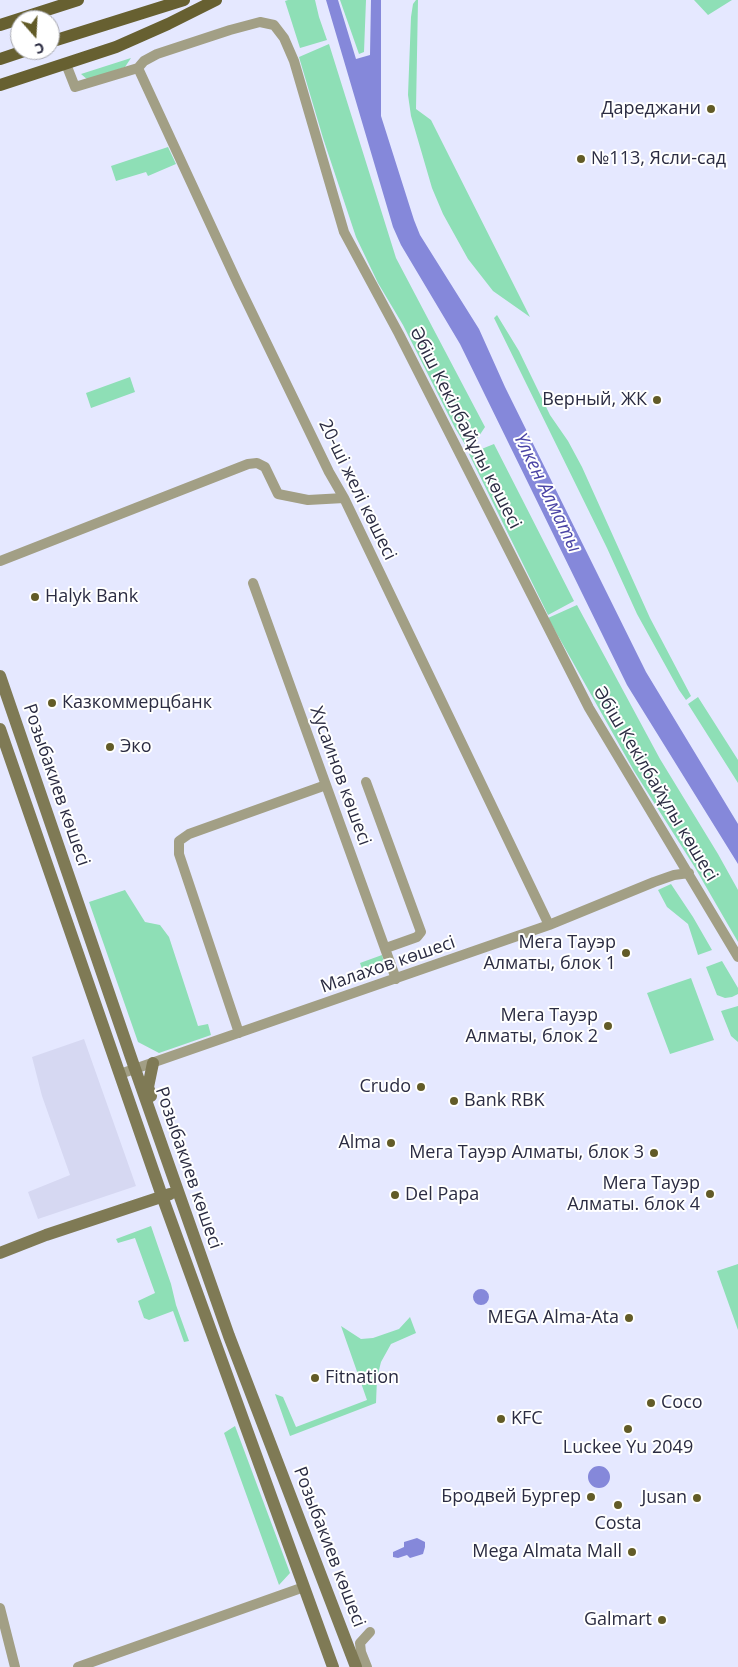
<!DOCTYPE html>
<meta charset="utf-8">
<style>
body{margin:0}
#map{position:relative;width:738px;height:1667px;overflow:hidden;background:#e5e8ff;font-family:"Open Sans",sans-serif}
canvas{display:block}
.north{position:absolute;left:10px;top:10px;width:50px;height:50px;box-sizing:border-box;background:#fff;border:1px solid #aaabb3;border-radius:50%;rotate:161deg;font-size:14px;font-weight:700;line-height:20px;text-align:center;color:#2b2c42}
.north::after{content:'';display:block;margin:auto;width:18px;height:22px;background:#625b27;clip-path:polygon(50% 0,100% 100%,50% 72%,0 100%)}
</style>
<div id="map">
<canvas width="738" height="1667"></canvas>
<div class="north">С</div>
</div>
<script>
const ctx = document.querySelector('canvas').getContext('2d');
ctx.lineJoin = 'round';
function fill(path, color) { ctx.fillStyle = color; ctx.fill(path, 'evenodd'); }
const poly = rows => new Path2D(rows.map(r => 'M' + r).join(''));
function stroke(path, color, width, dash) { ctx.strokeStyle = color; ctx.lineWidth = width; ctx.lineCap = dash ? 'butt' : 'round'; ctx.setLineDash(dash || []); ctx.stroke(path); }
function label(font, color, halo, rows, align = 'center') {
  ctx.font = font + ' "Open Sans",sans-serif'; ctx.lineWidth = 4; ctx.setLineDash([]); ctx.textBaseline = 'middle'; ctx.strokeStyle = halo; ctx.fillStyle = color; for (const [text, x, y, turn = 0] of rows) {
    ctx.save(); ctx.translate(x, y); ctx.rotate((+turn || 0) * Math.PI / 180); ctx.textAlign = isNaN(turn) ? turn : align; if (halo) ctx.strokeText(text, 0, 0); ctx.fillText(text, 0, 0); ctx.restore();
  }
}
const built = poly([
 [84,1039,136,1186,38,1219,28,1192,70,1175,42,1096,32,1057]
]);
const green = poly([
 [288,0,315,0,319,17,327,40,300,48,285,1],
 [340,0,366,0,364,52,359,54],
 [416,0,418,0,416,109,431,120,530,317,493,291,468,259,443,214,432,188,411,116,408,95,411,17,413,4],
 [694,0,732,0,708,15],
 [329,44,396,258,485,427,469,451,455,428,403,325,378,283,356,237,323,138,299,57],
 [131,58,125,67,88,80,81,74],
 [168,147,176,164,148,176,146,172,116,181,111,166],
 [497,315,519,351,550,415,568,441,582,467,650,618,691,696,686,700,679,690,637,614,607,548,494,318],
 [130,377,135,392,91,408,86,393],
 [494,444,574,601,548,615,469,454],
 [577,605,660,759,718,854,738,890,738,942,694,866,634,771,548,618],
 [698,697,738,760,738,783,688,704],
 [671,884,693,917,712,950,698,955,688,924,667,907,658,890],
 [125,890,145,922,160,925,169,937,198,1026,208,1024,211,1035,159,1053,138,1042,89,902],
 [382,955,384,962,362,969,360,963],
 [722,961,738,988,738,994,732,997,725,998,717,995,706,967],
 [691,978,714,1040,670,1054,647,993],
 [738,1006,738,1042,731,1036,721,1011],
 [151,1226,171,1284,176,1305,189,1341,184,1342,173,1311,149,1320,144,1318,138,1301,155,1293,135,1238,118,1243,116,1239],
 [738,1264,738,1330,717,1271],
 [410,1317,416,1333,391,1344,381,1362,377,1378,376,1403,290,1436,275,1394,283,1397,296,1427,367,1400,341,1326,361,1339,373,1338,399,1329],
 [235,1426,290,1573,279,1585,224,1433]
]);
const water = poly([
 [326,0,338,0,356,59,370,55,371,0,381,0,381,116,414,220,420,235,479,329,505,387,646,672,738,824,738,864,627,685,460,344,401,245,393,227],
 '473 1297a8 8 0 1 1 16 0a8 8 0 1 1-16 0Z',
 '588 1477a11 11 0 1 1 22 0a11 11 0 1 1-22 0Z',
 [417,1538,425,1542,425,1547,423,1554,410,1558,407,1555,398,1558,393,1557,393,1552,404,1547,404,1542]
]);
const street = poly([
 [66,64,75,87,138,68],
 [138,68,144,61,157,54,230,30,260,22,274,25,284,38,294,61,344,232,399,334,589,708,738,957],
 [138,68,238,284,329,472,344,498,549,925],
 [0,561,248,464,257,463,265,467,278,494,308,500,344,498],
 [253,583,396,979],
 [366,782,421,932,417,937,386,948],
 [239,1033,179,854,179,841,189,834,326,785],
 [120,1074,549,925,654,882,674,875,689,873],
 [0,1608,15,1667],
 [78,1667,304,1587],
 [367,1667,361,1652,360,1643,370,1632]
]);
const secondary = poly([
 [0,676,135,1069,229,1336,356,1667],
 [0,729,162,1196,333,1667],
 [151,1096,148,1087,153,1063],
 [0,1253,46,1235,170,1194]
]);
const primary = poly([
 [0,25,78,0],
 [50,42,184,0],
 [0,59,27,50],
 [0,85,116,47,168,24,216,0]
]);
const markers = [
 [711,109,5,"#625b27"],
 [581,159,5,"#625b27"],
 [657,400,5,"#625b27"],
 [35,597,5,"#625b27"],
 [52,703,5,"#625b27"],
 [110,747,5,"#625b27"],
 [626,953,5,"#625b27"],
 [608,1026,5,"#625b27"],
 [421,1087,5,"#625b27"],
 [454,1101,5,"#625b27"],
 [391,1143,5,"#625b27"],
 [654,1153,5,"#625b27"],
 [710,1194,5,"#625b27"],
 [395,1195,5,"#625b27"],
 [629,1318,5,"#625b27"],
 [315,1378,5,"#625b27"],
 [651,1403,5,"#625b27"],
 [501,1419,5,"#625b27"],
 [628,1429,5,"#625b27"],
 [591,1497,5,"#625b27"],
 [697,1498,5,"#625b27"],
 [618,1505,5,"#625b27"],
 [632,1552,5,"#625b27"],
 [662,1620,5,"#625b27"]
];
const poiNames = [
 ["Дареджани",701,109],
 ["№113, Ясли-сад",591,159,"left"],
 ["Верный, ЖК",647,400],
 ["Halyk Bank",45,597,"left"],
 ["Казкоммерцбанк",62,703,"left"],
 ["Эко",120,747,"left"],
 ["Мега Тауэр",616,943],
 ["Алматы, блок 1",616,964],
 ["Мега Тауэр",598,1016],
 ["Алматы, блок 2",598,1037],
 ["Crudo",411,1087],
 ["Bank RBK",464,1101,"left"],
 ["Alma",381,1143],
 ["Мега Тауэр Алматы, блок 3",644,1153],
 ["Мега Тауэр",700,1184],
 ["Алматы. блок 4",700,1205],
 ["Del Papa",405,1195,"left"],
 ["MEGA Alma-Ata",619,1318],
 ["Fitnation",325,1378,"left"],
 ["Сосо",661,1403,"left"],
 ["KFC",511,1419,"left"],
 ["Luckee Yu 2049",628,1448,"center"],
 ["Бродвей Бургер",581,1497],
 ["Jusan",687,1498],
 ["Costa",618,1524,"center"],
 ["Mega Almata Mall",622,1552],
 ["Galmart",652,1620]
];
const streetNames = [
 ["Әбіш Кекілбайұлы көшесі",465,428,63],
 ["20-ші желі көшесі",357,490,64],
 ["Хусаинов көшесі",340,776,70],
 ["Әбіш Кекілбайұлы көшесі",655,784,59],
 ["Розыбакиев көшесі",56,785,71],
 ["Малахов көшесі",388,965,-19],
 ["Розыбакиев көшесі",188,1168,71],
 ["Розыбакиев көшесі",329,1547,69]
];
const waterNames = [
 ["Үлкен Алматы",547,493,64]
];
fill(built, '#d6d8f2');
fill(green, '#8edfb6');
fill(water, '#8588da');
stroke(street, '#a29f85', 10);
stroke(secondary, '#7f7a55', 12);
stroke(primary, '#676031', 12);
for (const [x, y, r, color] of markers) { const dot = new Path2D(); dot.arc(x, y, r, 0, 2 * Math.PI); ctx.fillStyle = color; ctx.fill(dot); stroke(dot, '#fff', 2); }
label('18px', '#2b2c42', '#fff', poiNames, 'right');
label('18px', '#2b2c42', '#fff', streetNames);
label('italic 19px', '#4a44a5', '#fff', waterNames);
</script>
